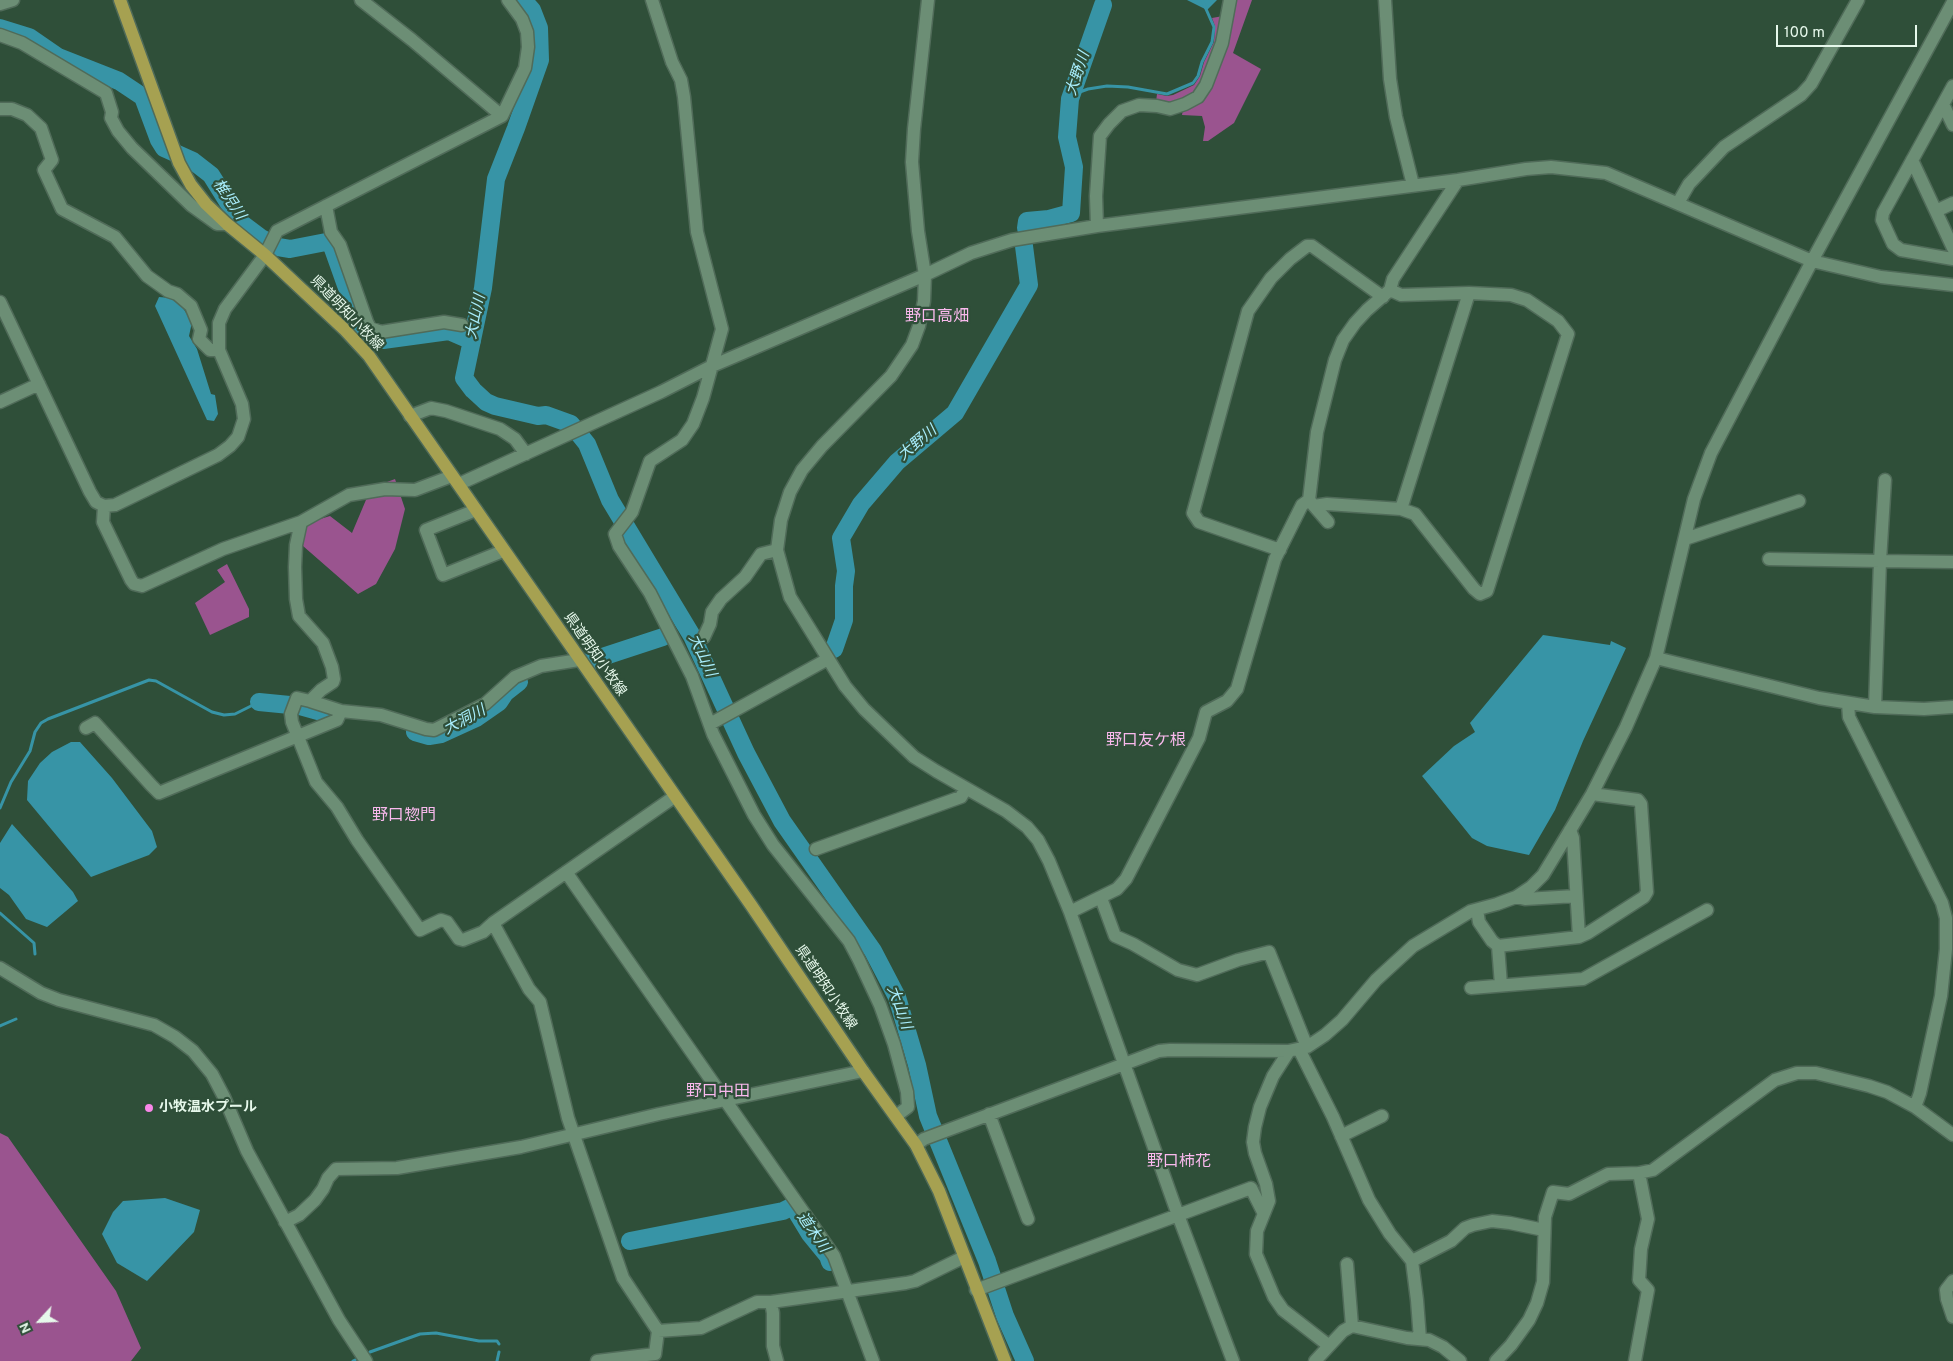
<!DOCTYPE html>
<meta charset="utf-8">
<style>
body{margin:0}
#map{position:relative;width:1953px;height:1361px;overflow:hidden;background:#2f4f39;font-family:Overpass,sans-serif}
canvas{display:block}
.north{position:absolute;left:15px;top:1296px;width:50px;height:50px;-webkit-text-stroke:4px #2f4f39;paint-order:stroke;rotate:245deg;font-size:14px;font-weight:700;line-height:20px;text-align:center;color:#e6f8eb}
.north::after{content:'';display:block;margin:auto;width:18px;height:22px;background:#e6f8eb;clip-path:polygon(50% 0,100% 100%,50% 72%,0 100%)}
.scale{position:absolute;left:1776px;top:25px;width:141px;height:22px;box-sizing:border-box;border:2px solid #e6f8eb;border-top:0;padding-left:6px;font-size:15px;line-height:18px;white-space:nowrap;color:#e6f8eb;-webkit-text-stroke:4px #2f4f39;paint-order:stroke}
</style>
<div id="map">
<canvas width="1953" height="1361"></canvas>
<div class="north">N</div>
<div class="scale">100 m</div>
</div>
<script>
const ctx = document.querySelector('canvas').getContext('2d');
ctx.lineJoin = 'round';
function fill(path, color) { ctx.fillStyle = color; ctx.fill(path, 'evenodd'); }
const poly = rows => new Path2D(rows.map(r => 'M' + r).join(''));
function stroke(path, color, width, dash) { ctx.strokeStyle = color; ctx.lineWidth = width; ctx.lineCap = dash ? 'butt' : 'round'; ctx.setLineDash(dash || []); ctx.stroke(path); }
function label(font, color, halo, rows, align = 'center') {
  ctx.font = font + ' Overpass,"Noto Sans JP",sans-serif'; ctx.lineWidth = 4.5; ctx.setLineDash([]); ctx.textBaseline = 'middle'; ctx.strokeStyle = halo; ctx.fillStyle = color; for (const [text, x, y, turn = 0] of rows) {
    ctx.save(); ctx.translate(x, y); ctx.rotate((+turn || 0) * Math.PI / 180); ctx.textAlign = isNaN(turn) ? turn : align; if (halo) ctx.strokeText(text, 0, 0); ctx.fillText(text, 0, 0); ctx.restore();
  }
}
const green = poly([
 [1236,0,1252,0,1233,53,1261,69,1234,123,1208,141,1203,141,1205,127,1202,116,1182,115,1185,98,1168,104,1156,102,1157,94,1167,96,1173,95,1194,85,1200,76,1204,62,1214,42,1215,26,1212,18,1223,16],
 [395,479,405,509,395,549,376,584,358,594,303,546,304,524,330,516,352,533,371,488],
 [227,564,249,609,249,617,210,635,195,603,225,582,217,570],
 [0,1133,8,1137,116,1291,141,1348,131,1361,0,1361]
]);
const water = poly([
 [1187,0,1217,0,1207,10],
 [159,297,171,298,181,305,192,322,189,336,197,349,211,394,215,395,218,414,214,421,207,420,155,306],
 [1543,635,1610,645,1611,641,1626,648,1583,741,1555,810,1529,855,1487,846,1472,838,1422,776,1454,746,1475,732,1470,723],
 [71,742,80,742,112,778,152,831,157,847,149,855,91,877,27,800,28,781,40,763,52,752],
 [12,824,73,892,78,901,47,927,26,919,9,895,0,888,0,843],
 [165,1198,200,1210,194,1232,147,1281,117,1263,102,1234,113,1212,123,1201]
]);
const stream = poly([
 [1070,99,1075,97,1077,93,1088,89,1107,86,1128,87,1167,94,1193,83,1198,76,1202,62,1212,42,1214,27,1202,0],
 [0,808,11,782,30,751,35,732,41,723,48,719,149,680,156,681,212,712,224,715,235,714,259,702],
 [0,913,34,943,35,954],
 [0,1026,16,1019],
 [370,1352,420,1334,436,1333,479,1341,497,1341,499,1344],
 [353,1361,355,1360],
 [497,1361,499,1352]
]);
const river = poly([
 [523,0,532,10,539,28,540,60,516,128,496,179,483,288,464,378,473,390,486,402,495,406,538,416,546,415,571,424,587,444,610,500,692,636,746,753,782,821,873,951,897,997,917,1065,928,1116,987,1261,1005,1316,1025,1361],
 [0,28,29,37,58,57,119,81,143,97,159,140,164,148,193,161,211,175,241,223,261,238,278,247,290,249,326,242,332,246,358,319,365,332,372,337,383,340,449,331,472,341],
 [1026,228,1027,221,1049,219,1071,213,1074,167,1067,137,1070,99,1103,5],
 [834,649,844,620,844,586,846,571,841,538,861,504,897,462,955,413,1029,285,1024,246],
 [590,661,663,637],
 [259,702,300,706,336,716],
 [415,732,429,736,441,734,476,718,499,702,505,693,519,682],
 [630,1241,783,1211,793,1206,810,1234,828,1256,830,1262]
]);
const minor = poly([
 [361,0,412,40,502,116],
 [652,0,672,62,681,80,684,97,697,232,722,329,703,398,693,424,682,440,650,461,632,512,615,534,619,546,650,593,692,676,713,734,754,815,773,845,849,941,859,960,880,1005,894,1044,907,1092,908,1107,896,1116],
 [928,0,914,129,912,162,918,231,925,275,924,301,919,326,912,345,891,376,822,446,802,470,790,492,781,520,777,550,790,597,845,686,864,709,914,757,936,771,1006,811,1027,827,1038,840,1049,861,1070,912,1178,1215,1233,1361],
 [1385,0,1390,79,1396,117,1413,185],
 [0,4,13,0],
 [0,35,22,43,106,93,112,112,111,118,118,131,132,148,192,206,217,224,227,224],
 [1953,86,1883,213,1882,220,1893,244,1901,250,1953,259],
 [1943,104,1953,125],
 [0,109,12,109,27,115,41,128,52,160,44,170,62,209,115,237,147,276,168,291,177,294,191,306,201,330,199,339,210,350,219,350],
 [1912,160,1953,248],
 [1678,203,1689,184,1724,147,1801,95,1811,84,1858,0],
 [326,206,331,232,340,245,367,322,370,328,381,332,444,322,462,325],
 [1936,211,1953,203],
 [1097,226,1096,196,1100,136,1109,124,1122,111,1139,105,1157,106,1170,109,1185,104,1198,97,1206,85,1222,43,1230,0],
 [0,302,90,492,96,502,104,506,115,505,218,455,230,446,238,437,244,419,242,404,219,350,219,323,225,309,265,255,277,231,502,116,525,68,528,47,527,32,522,19,508,0],
 [0,402,39,384],
 [410,416,431,408,446,411,500,429,515,439,526,454],
 [1885,480,1880,561,1953,562],
 [459,484,661,392,712,366,925,275,971,253,1012,240,1097,226,1458,180,1526,169,1551,167,1606,173,1812,261,1881,277,1953,285],
 [104,506,103,522,131,580,134,584,142,586,223,549,301,522,349,495,385,489,415,490,452,476],
 [1314,506,1327,504,1401,509,1415,514,1474,589,1480,594,1487,591,1568,334,1558,321,1527,300,1511,295,1469,293,1401,295,1390,290],
 [1401,509,1469,293],
 [476,510,426,530,443,575,503,551],
 [301,522,296,545,295,567,296,599,299,616,323,643,332,667,334,679,333,682,321,690,310,701,341,711],
 [1328,522,1309,500,1317,432,1335,360,1343,340,1355,323,1367,310,1390,290,1393,279,1458,180],
 [1685,539,1799,501],
 [1280,550,1199,522,1193,513,1248,311,1271,278,1290,259,1307,246,1312,246,1383,297],
 [1769,559,1880,561,1875,707],
 [704,637,710,624,712,612,721,599,745,577,761,554,777,550],
 [1656,658,1819,698,1875,707,1924,709,1953,707],
 [310,701,297,698,291,714,292,722,316,782,337,807,357,840,420,930,441,920,447,922,459,939,463,940,483,932,493,923,674,797],
 [1848,703,1849,717,1942,903,1946,918,1946,949,1941,996,1920,1093,1915,1107],
 [710,724,828,659],
 [86,728,95,723,151,785,159,793,337,720,341,711,381,715,426,729,434,730,485,704,515,677,541,666,579,660],
 [1570,830,1573,838,1579,937],
 [816,849,961,797,966,788],
 [566,872,834,1256,873,1361],
 [1516,897,1525,899,1576,896],
 [1101,898,1115,936,1133,944,1178,970,1197,975,1238,960,1269,952,1307,1047],
 [1477,910,1479,922,1492,941,1498,946,1579,937,1588,933,1644,897,1647,892,1641,804,1638,800,1592,794],
 [1070,912,1117,889,1126,879,1199,738,1206,712,1227,701,1237,689,1275,559,1302,505,1309,500],
 [493,923,529,989,540,1002,568,1118,623,1278,658,1331,655,1354,597,1361],
 [1498,946,1501,985],
 [0,968,41,993,59,1000,154,1025,175,1037,193,1051,212,1074,224,1097,247,1151,339,1320,366,1361],
 [1471,988,1583,979,1707,910],
 [1299,1049,1333,1117,1369,1200,1390,1234,1412,1261,1417,1300,1420,1339],
 [1289,1051,1273,1076,1260,1107,1255,1127,1253,1142,1255,1153,1266,1184,1269,1201,1257,1231,1256,1254,1274,1297,1283,1310,1328,1345],
 [989,1114,1028,1219],
 [1341,1136,1382,1116],
 [916,1145,924,1139,1159,1051,1170,1050,1288,1051,1307,1047,1325,1035,1342,1020,1376,980,1413,946,1471,911,1497,904,1516,897,1531,887,1543,875,1592,794,1626,727,1656,658,1694,499,1711,453,1812,261,1953,2],
 [285,1222,299,1215,315,1200,323,1189,328,1178,336,1169,397,1168,521,1147,659,1114,863,1071],
 [1412,1261,1451,1241,1465,1228,1473,1225,1492,1221,1510,1223,1544,1230],
 [1347,1264,1352,1326],
 [1953,1281,1946,1290,1947,1299,1953,1317],
 [976,1290,1251,1188,1263,1212],
 [771,1302,773,1313,773,1346,777,1361],
 [658,1331,701,1328,757,1302,771,1302,906,1283,915,1281,964,1257],
 [1315,1361,1343,1331,1352,1326,1407,1338,1429,1340,1443,1347,1460,1361],
 [1496,1361,1511,1345,1529,1320,1537,1303,1543,1282,1545,1217,1553,1192,1569,1194,1608,1174,1639,1173,1653,1170,1775,1080,1797,1073,1816,1073,1869,1086,1887,1092,1915,1107,1953,1135],
 [1635,1361,1648,1290,1639,1280,1641,1249,1648,1219,1639,1173]
]);
const major = poly([
 [120,0,179,163,191,185,206,204,227,224,265,255,344,329,369,356,751,905,863,1071,916,1145,939,1191,1005,1361]
]);
const markers = [
 [149,1108,5,"#f987e8"]
];
const streetNames = [
 ["県道明知小牧線",346,314,46],
 ["県道明知小牧線",594,655,55],
 ["県道明知小牧線",825,988,56]
];
const poiNames = [
 ["小牧温水プール",159,1108]
];
const waterNames = [
 ["大野川",1079,74,-72],
 ["椎児川",228,200,56],
 ["大山川",477,317,-78],
 ["大野川",918,444,-40],
 ["大山川",701,656,65],
 ["大洞川",465,721,-28],
 ["大山川",898,1008,70],
 ["道木川",812,1233,55]
];
const quarterNames = [
 ["野口高畑",937,318],
 ["野口友ケ根",1146,742],
 ["野口惣門",404,817],
 ["野口中田",718,1093],
 ["野口柿花",1179,1163]
];
fill(green, '#9a548f');
fill(water, '#3794a6');
stroke(stream, '#3794a6', 3);
stroke(river, '#3794a6', 18);
stroke(minor, '#506b59', 15);
stroke(major, '#506b59', 15);
stroke(minor, '#6c8e75', 12);
stroke(major, '#a6a151', 12);
for (const [x, y, r, color] of markers) { const dot = new Path2D(); dot.arc(x, y, r, 0, 2 * Math.PI); ctx.fillStyle = color; ctx.fill(dot); stroke(dot, '#2f4f39', 2); }
label('14px', '#e6f8eb', '#2f4f39', streetNames);
label('bold 14px', '#e6f8eb', '#2f4f39', poiNames, 'left');
label('italic 15px', '#a9eefd', '#2f4f39', waterNames);
label('16px', '#f9b9ed', '#2f4f39', quarterNames);
</script>
